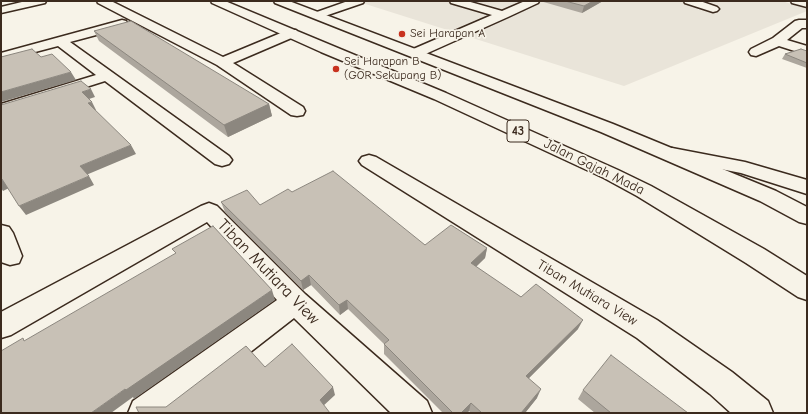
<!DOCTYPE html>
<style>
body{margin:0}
#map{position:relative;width:808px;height:414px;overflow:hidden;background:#f7f3e8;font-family:"Comic Neue",sans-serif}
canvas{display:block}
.frame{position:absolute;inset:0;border:2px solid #3b2a1e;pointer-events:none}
</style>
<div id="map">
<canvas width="808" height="414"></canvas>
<div class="frame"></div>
</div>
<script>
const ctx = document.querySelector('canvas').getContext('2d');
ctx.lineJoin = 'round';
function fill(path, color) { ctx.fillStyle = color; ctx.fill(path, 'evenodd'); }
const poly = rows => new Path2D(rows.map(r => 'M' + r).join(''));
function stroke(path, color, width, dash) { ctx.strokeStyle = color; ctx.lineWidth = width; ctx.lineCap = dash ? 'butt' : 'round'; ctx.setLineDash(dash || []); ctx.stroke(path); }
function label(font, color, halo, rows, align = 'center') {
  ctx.font = font + ' "Comic Neue",sans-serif'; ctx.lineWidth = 3.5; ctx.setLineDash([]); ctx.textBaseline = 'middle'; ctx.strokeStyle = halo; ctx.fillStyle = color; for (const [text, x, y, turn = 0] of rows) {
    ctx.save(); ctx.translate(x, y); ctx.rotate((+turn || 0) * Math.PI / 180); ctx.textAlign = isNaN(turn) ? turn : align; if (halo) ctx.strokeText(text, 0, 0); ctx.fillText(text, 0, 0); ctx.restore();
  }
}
const built = poly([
 [356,1,782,1,807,9,807,11,624,86]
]);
const minor = poly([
 [26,1,46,1,45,3,1,13,1,7,26,1],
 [97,1,111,1,223,57,288,30,296,30,298,33,296,36,233,63,303,107,305,111,303,115,297,116,291,115,217,65,98,3,97,1],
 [348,1,364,1,363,3,322,17,314,17,312,15,314,13,348,1],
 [450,1,467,1,502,11,525,1,539,1,538,3,508,17,421,56,416,57,411,56,409,53,411,50,492,15,451,3,450,1],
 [684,1,700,1,717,7,719,9,717,11,713,12,685,3,684,1],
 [791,1,807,1,807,7,792,3,791,1],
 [122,20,126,21,128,24,126,27,70,42,229,156,232,160,229,164,222,166,215,164,105,81,1,114,1,104,96,75,58,46,1,61,1,53,122,20],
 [799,20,807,20,807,28,802,28,787,40,807,46,807,55,779,46,756,56,751,55,749,52,751,49,773,38,795,21,799,20],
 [672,148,745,162,807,180,807,194,741,173,665,158,662,154,665,150,672,148],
 [369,155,376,157,657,320,732,372,768,401,773,413,731,413,710,394,637,338,362,165,359,161,362,157,369,155],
 [209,203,217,206,305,294,427,401,432,413,391,413,294,318,172,413,128,413,133,401,277,300,207,222,11,335,1,338,1,312,201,206,209,203],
 [1,225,9,227,13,233,22,256,19,263,10,265,1,262,1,225]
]);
const highway = poly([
 [211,1,225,1,446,93,618,170,651,186,764,249,807,276,807,300,798,297,746,263,637,196,604,178,434,99,321,52,212,3,211,1],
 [274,1,289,1,613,124,776,191,807,207,807,224,799,222,760,201,601,132,275,3,274,1]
]);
const wall = poly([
 [540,1,603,1,582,13],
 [94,31,269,104,272,116,228,137,99,41],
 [807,51,807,68,782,59,785,54],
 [292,192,425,245,487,248,485,258,476,267,521,297,578,329,529,378,537,398,525,413,471,413,469,411,467,413,443,413,384,354,384,344,348,309,340,315,311,285,303,290,225,212,221,202,260,205],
 [583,390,688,413,595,413,578,399]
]);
const shadedWall = poly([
 [593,1,603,1,582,13,584,6],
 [71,72,76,80,1,102,1,92],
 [91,89,95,97,86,100,82,92],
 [92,102,96,110,92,112,88,103],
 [269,104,272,116,228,137,224,125],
 [131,145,136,154,86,175,80,166],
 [89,176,94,185,26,215,19,206],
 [2,179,9,188,3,191,1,188,1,180],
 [487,248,485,258,469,273,471,263],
 [309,275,311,285,303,290,301,281],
 [272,290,275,300,134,399,133,397,111,413,91,413,125,389],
 [347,300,348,309,340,315,339,305],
 [583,320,578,329,522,385,526,376],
 [333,387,335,395,322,407,320,400],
 [541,389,537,398,525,413,521,413],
 [471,403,469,411,467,413,461,413]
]);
const building = poly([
 [565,1,593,1,584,6,565,1],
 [131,21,269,104,224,125,94,31,131,21],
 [32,49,41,57,52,54,71,72,1,92,1,57,32,49],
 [801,49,807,51,807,63,785,54,801,49],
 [81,81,91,89,82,92,92,102,88,103,131,145,80,166,89,176,19,206,2,179,1,180,1,105,81,81],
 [333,171,425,245,451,225,487,248,471,263,521,297,536,284,583,320,526,376,541,389,521,413,482,413,471,403,461,413,453,413,384,344,389,340,347,300,339,305,309,275,301,281,221,202,247,190,260,205,288,189,292,192,333,171],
 [213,226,272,290,126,390,125,389,91,413,1,413,1,351,23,338,24,341,176,253,172,249,213,226],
 [292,344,333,387,320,400,330,413,139,413,136,407,166,407,246,346,265,367,292,344],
 [611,355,688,413,611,413,583,390,611,355]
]);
const markers = [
 [402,34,4,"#c8321e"],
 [336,69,4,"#c8321e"]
];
const farPoinames = [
 ["Sei Harapan A",410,34],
 ["Sei Harapan B",344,62],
 ["(GOR Sekupang B)",344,76]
];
const shields = [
 [518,131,22]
];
const shieldNames = [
 ["43",518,131]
];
const streetNames = [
 ["Jalan Gajah Mada",594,167,26],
 ["Tiban Mutiara View",587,293,31]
];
const nearStreetnames = [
 ["Tiban Mutiara View",268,272,46]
];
fill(built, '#e9e4d9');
stroke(minor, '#3b2a1e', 3);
stroke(highway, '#3b2a1e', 3);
fill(minor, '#f7f3e8');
fill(highway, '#f7f3e8');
fill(wall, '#aca69d');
fill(shadedWall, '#8c877f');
fill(building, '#c8c1b6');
stroke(building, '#8c877f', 1);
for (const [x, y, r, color] of markers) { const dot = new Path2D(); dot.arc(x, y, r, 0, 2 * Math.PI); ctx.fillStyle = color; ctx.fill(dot); stroke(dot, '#f7f3e8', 1.5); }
label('12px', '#3b2a1e', '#f7f3e8', farPoinames, 'left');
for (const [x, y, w] of shields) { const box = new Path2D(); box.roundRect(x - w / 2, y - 11, w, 22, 3); ctx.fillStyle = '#f7f3e8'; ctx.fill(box); stroke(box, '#3b2a1e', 1); }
label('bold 13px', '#3b2a1e', null, shieldNames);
label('14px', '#3b2a1e', '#f7f3e8', streetNames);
label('17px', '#3b2a1e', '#f7f3e8', nearStreetnames);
</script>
